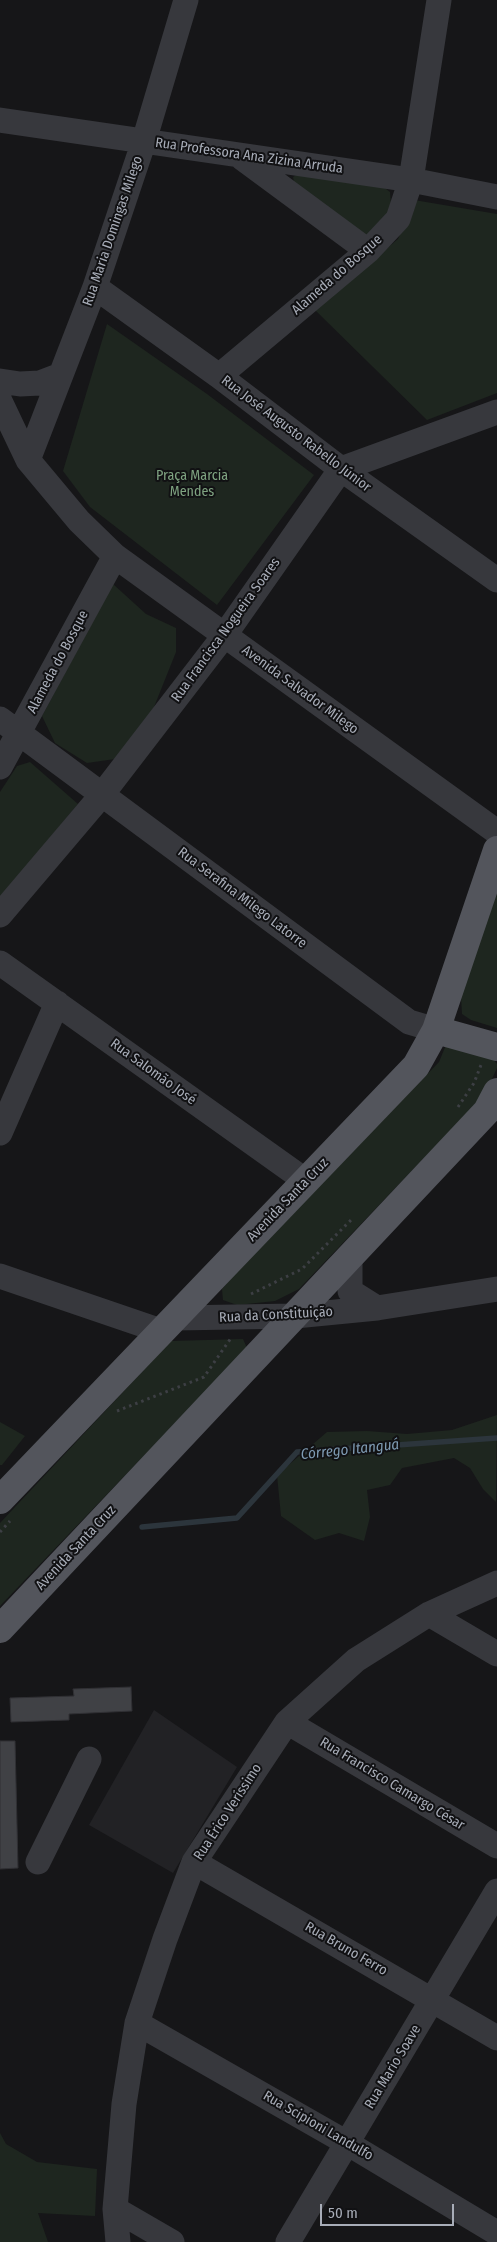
<!DOCTYPE html>
<meta charset="utf-8">
<style>
body{margin:0}
#map{position:relative;width:497px;height:2242px;overflow:hidden;background:#161618;font-family:"Fira Sans Condensed",sans-serif}
canvas{display:block}
.scale{position:absolute;left:320px;top:2204px;width:134px;height:22px;box-sizing:border-box;border:2px solid #a8adb8;border-top:0;padding-left:6px;font-size:15px;line-height:18px;white-space:nowrap;color:#a8adb8;-webkit-text-stroke:4px #111113;paint-order:stroke}
</style>
<div id="map">
<canvas width="497" height="2242"></canvas>
<div class="scale">50 m</div>
</div>
<script>
const ctx = document.querySelector('canvas').getContext('2d');
ctx.lineJoin = 'round';
function fill(path, color) { ctx.fillStyle = color; ctx.fill(path, 'evenodd'); }
const poly = rows => new Path2D(rows.map(r => 'M' + r).join(''));
function stroke(path, color, width, dash) { ctx.strokeStyle = color; ctx.lineWidth = width; ctx.lineCap = dash ? 'butt' : 'round'; ctx.setLineDash(dash || []); ctx.stroke(path); }
function label(font, color, halo, rows, align = 'center') {
  ctx.font = font + ' "Fira Sans Condensed",sans-serif'; ctx.lineWidth = 4; ctx.setLineDash([]); ctx.textBaseline = 'middle'; ctx.strokeStyle = halo; ctx.fillStyle = color; for (const [text, x, y, turn = 0] of rows) {
    ctx.save(); ctx.translate(x, y); ctx.rotate((+turn || 0) * Math.PI / 180); ctx.textAlign = isNaN(turn) ? turn : align; if (halo) ctx.strokeText(text, 0, 0); ctx.fillText(text, 0, 0); ctx.restore();
  }
}
const built = poly([
 [154,1710,237,1767,173,1873,89,1825]
]);
const green = poly([
 [300,173,381,185,390,192,391,205,387,218,366,241,295,186,293,177],
 [414,200,497,214,497,393,427,420,315,310,398,239],
 [107,324,207,394,314,475,217,605,90,507,63,471],
 [113,584,146,614,176,628,176,652,148,722,115,759,87,763,55,743,42,716],
 [30,762,78,804,0,898,0,792,17,766],
 [497,873,497,1028,471,1020,462,1014,461,997],
 [446,1045,489,1054,497,1064,497,1068,485,1094,299,1289,275,1301,237,1305,223,1300,222,1289,232,1277,439,1062],
 [243,1339,247,1348,0,1606,0,1523,171,1341],
 [497,1415,496,1502,483,1489,470,1468,454,1458,402,1468,390,1485,367,1490,370,1517,364,1541,339,1533,315,1540,281,1516,277,1475,327,1432,367,1431,407,1434,452,1430],
 [0,1422,25,1436,2,1465,0,1465],
 [0,2133,6,2144,37,2162,97,2169,95,2216,38,2213,48,2242,0,2242]
]);
const stream = poly([
 [142,1527,237,1518,297,1452,497,1438]
]);
const building = poly([
 [131,1687,132,1711,69,1714,69,1720,11,1722,10,1698,74,1696,73,1689,131,1687],
 [0,1741,15,1741,18,1868,0,1869,0,1741]
]);
const path = poly([
 [458,1107,474,1083,481,1065],
 [251,1294,302,1269,352,1219],
 [117,1411,204,1377,231,1338],
 [0,1532,10,1521]
]);
const minor = poly([
 [0,120,411,180,497,197],
 [242,158,368,251],
 [95,287,219,376,341,469,497,580],
 [219,376,368,251,398,219,411,180,439,0],
 [0,381,20,384,40,383,61,375],
 [0,401,28,460,79,521,115,556,497,832],
 [28,460,95,287,144,141,186,0],
 [0,719,409,1022,436,1030],
 [0,767,115,556],
 [0,915,101,796,224,636,341,469,497,412],
 [0,963,306,1181],
 [0,1133,57,1003],
 [350,1258,350,1291,377,1308],
 [0,1276,161,1331],
 [175,1318,295,1316,377,1308,497,1289],
 [429,1614,497,1654],
 [287,1722,497,1846],
 [38,1862,89,1759],
 [194,1862,497,2038],
 [137,2023,347,2143,497,2233],
 [115,2209,172,2242],
 [118,2242,115,2209,124,2104,137,2023,165,1939,194,1862,287,1722,356,1660,429,1614,497,1583],
 [288,2242,497,1891]
]);
const major = poly([
 [436,1030,497,1047],
 [0,1500,416,1066,436,1030,497,850],
 [0,1629,487,1111,497,1092]
]);
const streetNames = [
 ["Rua Professora Ana Zizina Arruda",249,156,8],
 ["Rua Maria Domingas Milego",113,231,-71],
 ["Alameda do Bosque",337,275,-41],
 ["Rua José Augusto Rabello Júnior",296,434,37],
 ["Rua Francisca Nogueira Soares",226,630,-54],
 ["Alameda do Bosque",58,662,-62],
 ["Avenida Salvador Milego",300,690,36],
 ["Rua Serafina Milego Latorre",242,898,37],
 ["Rua Salomão José",153,1072,36],
 ["Avenida Santa Cruz",288,1200,-46],
 ["Rua da Constituição",276,1315,-3],
 ["Avenida Santa Cruz",76,1548,-47],
 ["Rua Francisco Camargo César",392,1784,31],
 ["Rua Érico Veríssimo",228,1812,-57],
 ["Rua Bruno Ferro",346,1949,30],
 ["Rua Mario Soave",393,2067,-59],
 ["Rua Scipioni Landulfo",318,2126,30]
];
const parkNames = [
 ["Praça Marcia",192,476],
 ["Mendes",192,492]
];
const waterNames = [
 ["Córrego Itanguá",350,1450,-6]
];
fill(built, '#222225');
fill(green, '#1e261f');
stroke(stream, '#2c353c', 5.5);
fill(building, '#404145');
stroke(building, '#303034', 1);
stroke(path, '#3d3f44', 3, [2.5, 4]);
stroke(minor, '#37383d', 25);
stroke(major, '#53555c', 28);
label('14px', '#a8adb8', '#111113', streetNames);
label('14px', '#7fa381', '#111113', parkNames);
label('italic 15px', '#7f9bb3', '#111113', waterNames);
</script>
